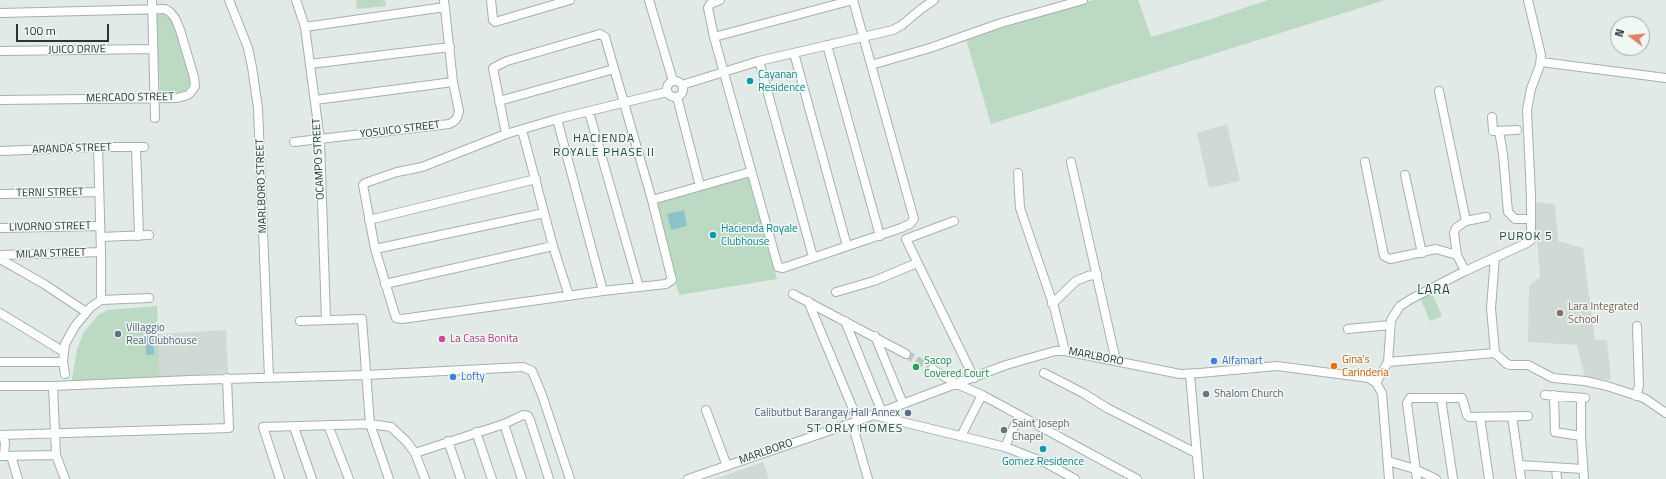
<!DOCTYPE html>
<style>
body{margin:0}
#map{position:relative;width:1666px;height:479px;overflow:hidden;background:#e1eae6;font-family:"Titillium Web",sans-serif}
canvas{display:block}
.north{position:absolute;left:1610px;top:16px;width:40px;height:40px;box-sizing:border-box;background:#f1f7f4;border:1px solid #9faba7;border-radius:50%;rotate:286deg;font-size:11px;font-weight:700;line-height:16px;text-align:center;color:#233933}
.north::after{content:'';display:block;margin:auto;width:14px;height:18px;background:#e48166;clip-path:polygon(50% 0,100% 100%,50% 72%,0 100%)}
.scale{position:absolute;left:16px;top:24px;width:93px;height:18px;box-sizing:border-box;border:2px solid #233933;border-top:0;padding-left:5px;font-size:12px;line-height:14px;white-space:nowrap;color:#233933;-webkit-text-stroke:3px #f1f7f4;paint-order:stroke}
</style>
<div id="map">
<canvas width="1666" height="479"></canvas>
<div class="north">N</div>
<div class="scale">100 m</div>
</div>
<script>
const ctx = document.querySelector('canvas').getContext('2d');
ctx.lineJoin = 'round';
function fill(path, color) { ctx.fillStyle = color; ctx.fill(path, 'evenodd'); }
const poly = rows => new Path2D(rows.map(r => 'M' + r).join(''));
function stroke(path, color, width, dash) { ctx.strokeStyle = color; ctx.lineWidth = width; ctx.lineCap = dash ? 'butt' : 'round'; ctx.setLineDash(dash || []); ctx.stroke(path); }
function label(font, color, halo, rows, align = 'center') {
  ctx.font = font + ' "Titillium Web",sans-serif'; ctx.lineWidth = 3; ctx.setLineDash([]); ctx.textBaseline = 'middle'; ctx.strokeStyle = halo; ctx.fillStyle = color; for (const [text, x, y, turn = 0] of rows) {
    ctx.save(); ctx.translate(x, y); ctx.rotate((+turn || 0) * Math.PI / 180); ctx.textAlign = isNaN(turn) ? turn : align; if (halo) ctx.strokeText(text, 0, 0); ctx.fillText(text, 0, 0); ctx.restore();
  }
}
const built = poly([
 [1227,124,1240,181,1209,188,1197,133],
 [1534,202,1555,204,1558,241,1583,248,1595,340,1607,340,1611,380,1585,377,1577,345,1528,342,1529,286,1540,277],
 [226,330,228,373,160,378,158,334],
 [763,462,769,479,715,479]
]);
const green = poly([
 [356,0,385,0,386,6,357,9],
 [1093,0,1138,0,1151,37,1202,22,1268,0,1385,0,991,124,966,39],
 [156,12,165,12,169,16,182,42,192,84,186,91,167,94,160,90],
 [749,171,777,279,679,295,654,198],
 [1432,293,1442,316,1430,321,1420,298],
 [157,306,160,378,71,384,77,350,83,334,98,315,108,310]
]);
const water = poly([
 [684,210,687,226,671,230,667,214],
 [153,330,154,355,146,355,145,331]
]);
const minorTunnel = poly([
 [906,354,932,369]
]);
const minor = poly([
 [152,0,155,118],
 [229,0,248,48,252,67,258,108,269,377],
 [296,0,305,27,320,140,326,320],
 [491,0,493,20,495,22,570,0],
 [649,0,673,81],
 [720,0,710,4,708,8,714,37,777,263,778,267,783,268,901,228,910,224,914,219,853,0],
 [0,13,165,9,170,12,175,18,180,30,194,77,195,86,192,91,188,95,177,98,0,100],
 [305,27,445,7],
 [600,34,605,37,652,200,672,280,666,284,603,291,402,319,396,318,375,249,363,185,365,183,397,172,422,167,506,134,493,68,507,61,600,34],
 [714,37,853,0],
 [827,45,880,236],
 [0,51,153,49],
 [794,53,847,246],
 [759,61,813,257],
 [1541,62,1666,78],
 [310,64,450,47],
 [871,65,930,48,1001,23,1083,0],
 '667 89a8 8 0 1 1 16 0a8 8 0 1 1-16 0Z',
 [682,85,759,61,893,30,902,25,921,9,934,0],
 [1439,91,1466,221,1456,228,1454,233,1457,255,1465,271],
 [677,97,700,186],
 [315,100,453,82],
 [499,101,614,69],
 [589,112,639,287],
 [1492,117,1493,131,1517,130],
 [557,119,603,291],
 [522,130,553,246,569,296],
 [1499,131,1503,154,1508,212,1515,219,1531,219],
 [506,134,557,119,667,92],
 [294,142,449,124,453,122,457,118,459,111,453,82,444,0],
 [98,147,101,252,101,300],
 [136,147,139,236],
 [0,151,98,147,144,147],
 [1071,162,1116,361],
 [1365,162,1384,256,1390,259,1436,249,1457,255],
 [1018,173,1020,208,1054,307,1065,351],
 [1405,175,1422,253],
 [0,194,99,192],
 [652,200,750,172],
 [369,220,536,179],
 [954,221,906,239,974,378],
 [1466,221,1486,217],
 [0,228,100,226],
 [101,237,149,235],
 [375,249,544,213],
 [0,255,101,252],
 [1495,257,1491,308,1495,353,1507,364,1511,365,1528,365,1553,378,1585,381,1607,386,1644,398,1666,413],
 [0,259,44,284,86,312],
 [385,284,553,246],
 [836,292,874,281,917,263],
 [793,294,906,354],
 [808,301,858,421],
 [1052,304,1076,281,1088,276,1097,274],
 [0,313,64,352],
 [300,321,362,319,370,424,389,479],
 [845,321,882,412],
 [1348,329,1390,325],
 [875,336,903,404],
 [0,362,63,362],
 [1388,362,1495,353],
 [932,369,957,384,982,395,1137,479],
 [1044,373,1083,393,1107,408,1196,453],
 [65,374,63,362,65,344,75,326,91,307,101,300,149,298],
 [1190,374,1199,479],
 [1376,383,1388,362,1391,320,1400,306,1411,299,1463,272,1527,243,1531,240,1531,196,1527,110,1531,89,1540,65,1541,55,1528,0],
 [0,386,53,386,190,380,366,375,523,367,532,371,542,395,570,479],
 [53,386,56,455,65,479],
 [1545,395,1585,398],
 [1554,395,1555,432,1581,436,1581,398],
 [1636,396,1639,386,1637,326],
 [1441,398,1453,479],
 [706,410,727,466],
 [874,415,1005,447,1046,463,1075,479],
 [1512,416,1521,479],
 [1480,417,1489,479],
 [852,423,868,479],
 [504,424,522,479],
 [328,425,349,479],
 [294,427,312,479],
 [476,432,492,479],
 [0,435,229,428,227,378],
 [3,435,5,443,4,456],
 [961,436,982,395],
 [1581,436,1584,479],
 [448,441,461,479],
 [1005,447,1019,415],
 [415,453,504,424,523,415,528,416,530,420,549,479],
 [0,456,56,455],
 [11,456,18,479],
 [1388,461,1415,469,1436,479],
 [1519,465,1583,469],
 [1556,468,1557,479],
 [280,479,263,427,370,424,391,427,406,441,415,453,425,479],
 [688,479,852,423,1006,365,1055,351,1065,351,1180,374,1200,373,1277,366,1369,378,1376,383,1382,393,1389,479],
 [1417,479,1407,403,1410,398,1462,398,1467,415,1469,417,1528,416]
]);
const markers = [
 [750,81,4,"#0f9aa8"],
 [713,235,4,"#0f9aa8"],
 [1560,313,4,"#8d6e63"],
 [118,334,4,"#5c6f8a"],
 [442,339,4,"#d1479c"],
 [1214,361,4,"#3f7fe0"],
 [1334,366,4,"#e8710a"],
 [916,367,4,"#2e9e5b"],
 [453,377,4,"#3f7fe0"],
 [1206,394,4,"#6b7280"],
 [908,413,4,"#5c6f8a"],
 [1004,430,4,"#6b7280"],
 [1043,449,4,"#0f9aa8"]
];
const streetNames = [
 ["JUICO DRIVE",77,50,-1],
 ["MERCADO STREET",130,98,-1],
 ["YOSUICO STREET",400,130,-7],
 ["ARANDA STREET",72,149,-2],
 ["OCAMPO STREET",319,159,-93],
 ["MARLBORO STREET",262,186,-92],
 ["TERNI STREET",50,193,-1],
 ["LIVORNO STREET",50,227,-1],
 ["MILAN STREET",51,254,-2],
 ["MARLBORO",1096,357,11],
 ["MARLBORO",766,452,-19]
];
const cultureNames = [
 ["Cayanan",758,75],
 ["Residence",758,88],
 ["Hacienda Royale",721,229],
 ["Clubhouse",721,242],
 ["Gomez Residence",1043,462,"center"]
];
const educationNames = [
 ["Lara Integrated",1568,307],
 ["School",1568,320]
];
const serviceNames = [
 ["Villaggio",126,328],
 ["Real Clubhouse",126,341],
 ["Calibutbut Barangay Hall Annex",900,413,"right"]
];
const hotelNames = [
 ["La Casa Bonita",450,339]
];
const foodNames = [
 ["Gina's",1342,360],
 ["Carinderia",1342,373]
];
const leisureNames = [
 ["Sacop",924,361],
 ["Covered Court",924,374]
];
const shopNames = [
 ["Alfamart",1222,361],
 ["Lofty",461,377]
];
const worshipNames = [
 ["Shalom Church",1214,394],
 ["Saint Joseph",1012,424],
 ["Chapel",1012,437]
];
const neighbourhoodNames = [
 ["HACIENDA",604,139],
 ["ROYALE PHASE II",604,153],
 ["PUROK 5",1526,237],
 ["ST ORLY HOMES",855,429]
];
const quarterNames = [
 ["LARA",1434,291]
];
fill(built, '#d0dad5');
fill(green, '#bcd9c3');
fill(water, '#8fc3ca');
stroke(minorTunnel, '#bbc7c2', 8, [8, 4]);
stroke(minor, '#a4b1ad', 10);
stroke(minor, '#fff', 8);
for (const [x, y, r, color] of markers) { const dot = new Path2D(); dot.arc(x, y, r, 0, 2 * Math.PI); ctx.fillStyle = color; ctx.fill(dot); stroke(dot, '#f1f7f4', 1.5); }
label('11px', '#233933', '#f1f7f4', streetNames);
label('11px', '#0d838f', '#f1f7f4', cultureNames, 'left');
label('11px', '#785e54', '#f1f7f4', educationNames, 'left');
label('11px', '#4e5e75', '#f1f7f4', serviceNames, 'left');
label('11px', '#b23c85', '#f1f7f4', hotelNames, 'left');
label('11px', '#c56008', '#f1f7f4', foodNames, 'left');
label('11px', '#27864d', '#f1f7f4', leisureNames, 'left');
label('11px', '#366cbe', '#f1f7f4', shopNames, 'left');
label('11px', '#5b616d', '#f1f7f4', worshipNames, 'left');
ctx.letterSpacing = '1px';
label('12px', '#21493e', '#f1f7f4', neighbourhoodNames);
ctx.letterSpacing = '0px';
ctx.letterSpacing = '1px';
label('13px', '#21493e', '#f1f7f4', quarterNames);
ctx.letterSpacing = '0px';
</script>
